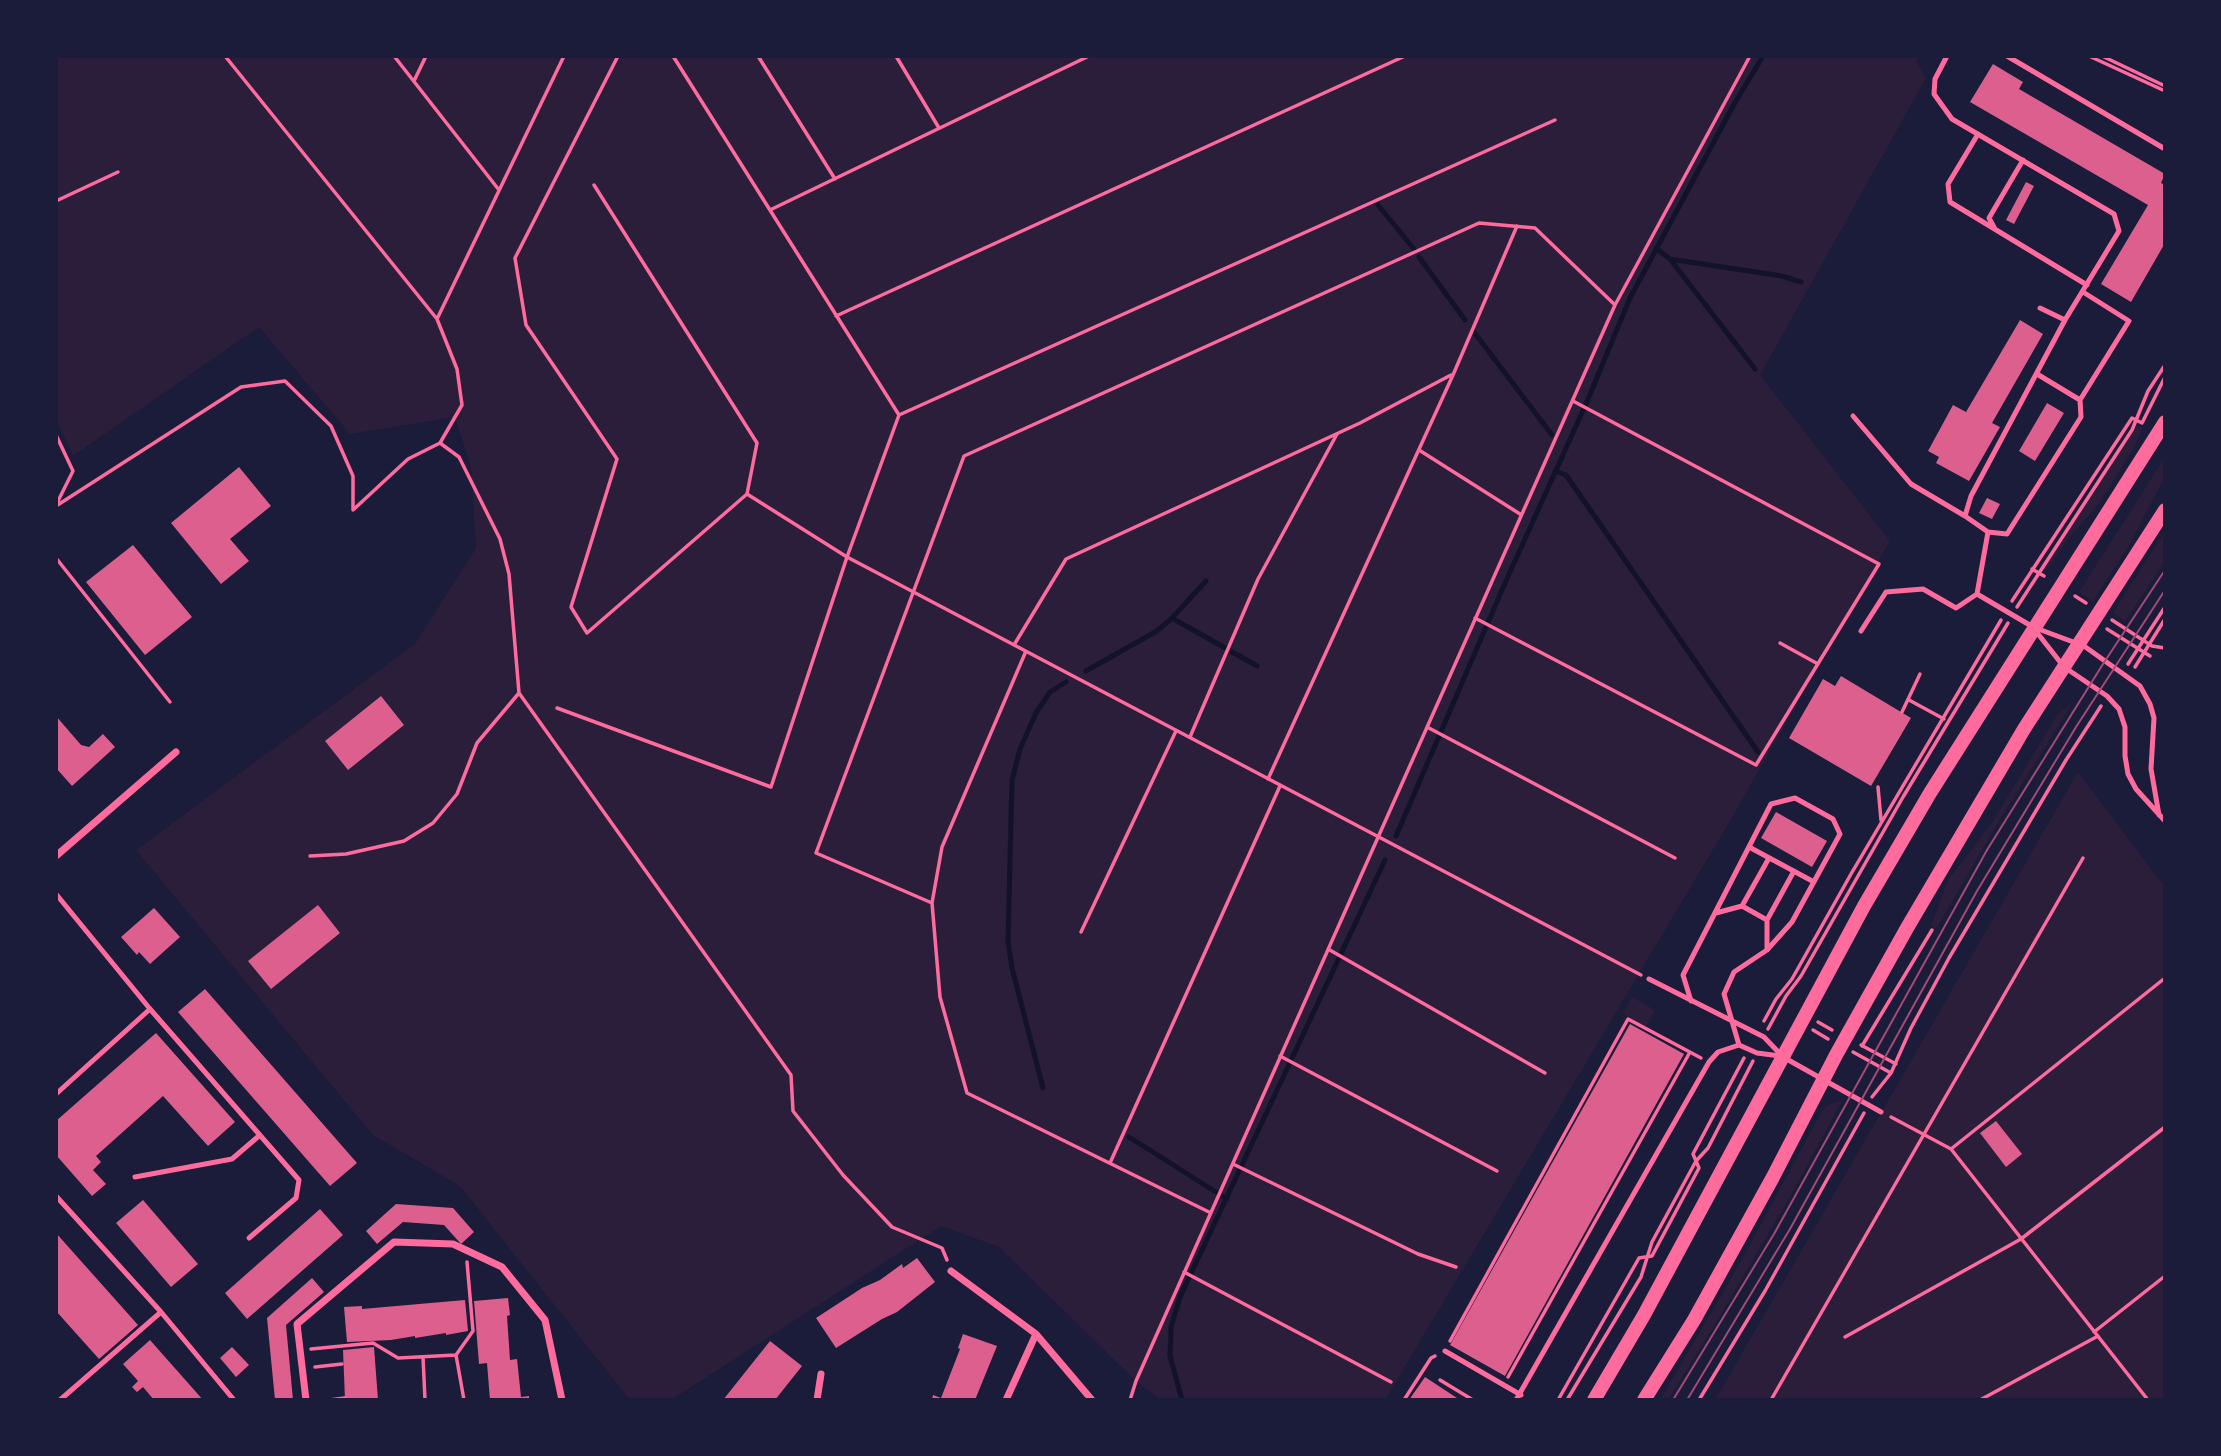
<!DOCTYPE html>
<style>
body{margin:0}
#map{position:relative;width:2221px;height:1456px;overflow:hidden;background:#1b1b3a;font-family:"Varela Round",sans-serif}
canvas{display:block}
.frame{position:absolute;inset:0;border:58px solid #1b1b3a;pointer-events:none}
</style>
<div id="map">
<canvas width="2221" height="1456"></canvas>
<div class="frame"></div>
</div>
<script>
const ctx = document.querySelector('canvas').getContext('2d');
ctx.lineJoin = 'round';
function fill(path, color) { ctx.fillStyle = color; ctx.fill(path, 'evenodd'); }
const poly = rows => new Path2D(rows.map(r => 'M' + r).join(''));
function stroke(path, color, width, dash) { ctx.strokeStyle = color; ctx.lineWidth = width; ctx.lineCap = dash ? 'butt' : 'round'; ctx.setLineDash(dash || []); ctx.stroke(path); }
const green = poly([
 [56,56,1920,56,1916,62,1926,78,1760,375,1890,541,1730,821,1385,1400,1161,1400,1136,1381,999,1247,941,1226,671,1400,630,1400,460,1186,373,1135,136,850,415,644,476,548,471,467,455,417,350,434,259,327,73,456,56,419],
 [2137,426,2142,428,2135,446,2098,505,2069,538,2046,571,2044,569],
 [2165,457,2165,477,2128,547,2093,601,2079,592],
 [2165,531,2165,562,2125,621,2113,613],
 [2073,702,1996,826,1936,929,1931,926,1948,880,1993,821,2057,715],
 [2078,772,2165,887,2165,1400,1715,1400],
 [1632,997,1655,1010,1646,1027,1623,1014],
 [1842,1101,1791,1195,1717,1321,1668,1400,1660,1400,1740,1263,1823,1109,1831,1103]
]);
const stream = poly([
 [1378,205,1414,249],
 [1656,248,1670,259,1755,369],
 [1419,257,1465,320],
 [1670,259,1782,276,1801,282],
 [1474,332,1552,435],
 [1555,471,1566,475,1758,752],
 [1172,618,1257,666],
 [1086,671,1157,631,1172,618,1206,581],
 [1396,836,1505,583,1586,404,1630,298,1733,106,1763,56],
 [1043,1088,1012,968,1008,941,1012,780,1020,749,1036,713,1050,692,1066,682],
 [1129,1137,1227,1199],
 [1182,1400,1170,1356,1171,1327,1180,1297,1385,860]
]);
const building = poly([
 [1993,64,2023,82,2019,89,2165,174,2161,183,2165,185,2165,243,2131,302,2101,284,2148,205,1970,102],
 [2026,182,2034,186,2014,224,2006,220],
 [2020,320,2043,334,1992,423,2000,427,1969,481,1936,463,1939,457,1928,451,1953,405,1966,412],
 [2047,403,2064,413,2035,461,2019,451],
 [239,467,271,506,230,539,249,561,221,584,171,523],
 [1987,498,2000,504,1992,519,1979,513],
 [133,545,192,617,145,655,86,582],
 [1841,676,1911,718,1871,786,1789,738,1823,679,1835,686],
 [381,696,404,725,348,770,325,741],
 [56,716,81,745,89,747,103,734,115,747,72,786,56,768],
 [1776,812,1827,841,1812,867,1761,838],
 [318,905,340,933,271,989,248,961],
 [154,908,180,937,150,964,139,952,137,955,121,937],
 [205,989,357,1163,330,1186,178,1012],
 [1630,1024,1684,1054,1505,1376,1450,1345],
 [156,1033,235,1122,208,1146,163,1096,96,1156,101,1162,93,1170,106,1184,92,1196,56,1155,56,1121],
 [1996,1121,2022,1154,2006,1167,1980,1133],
 [143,1200,198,1264,171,1287,116,1223],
 [396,1204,453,1208,474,1232,461,1244,444,1225,403,1222,377,1244,366,1231],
 [320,1209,343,1235,247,1319,225,1293],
 [56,1233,138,1325,99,1359,56,1311],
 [917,1258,935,1282,897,1312,882,1319,836,1348,816,1318,862,1288,880,1280,902,1264,903,1268],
 [312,1278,324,1292,286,1325,293,1400,275,1400,267,1318],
 [508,1298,510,1315,507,1316,510,1360,517,1359,521,1397,529,1396,529,1400,490,1400,487,1363,479,1364,474,1301],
 [465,1300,468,1331,446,1335,446,1333,415,1338,415,1336,391,1340,347,1342,344,1307,362,1306,362,1309],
 [963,1334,997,1346,975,1400,932,1400,933,1395,941,1398,960,1349,958,1348],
 [150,1340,196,1392,203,1400,154,1400,143,1387,137,1392,132,1387,138,1381,123,1364],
 [770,1341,802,1366,775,1400,723,1400],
 [232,1347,249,1365,236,1377,220,1358],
 [374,1347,378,1400,345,1400,343,1350],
 [1425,1377,1460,1400,1409,1400]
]);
const path = poly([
 [394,56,499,190],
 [673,56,899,415,847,557,1641,975],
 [758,56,835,179],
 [896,56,939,128],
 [2089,56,2165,91],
 [2102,56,2165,86],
 [414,81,426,56],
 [594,185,757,443,747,494],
 [56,201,118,172],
 [770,210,1089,56],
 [836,316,1405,56],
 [437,319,564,56],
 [899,415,1555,120],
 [56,435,73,471,56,505],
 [440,443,459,457,500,539,509,574,519,693,791,1075,793,1111,843,1175,892,1227,942,1248,947,1260],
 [1419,450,1520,514],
 [56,506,241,387,285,381,331,426,353,476,353,510,408,459,440,443,462,405,457,369,437,319,225,56],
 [56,558,170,702],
 [2032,569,2044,576],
 [2075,596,2086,603],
 [2012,601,2132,418,2142,423,2165,377],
 [2017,607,2132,430,2148,391,2165,365],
 [1475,618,1756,765,1879,564,1573,401],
 [2112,620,2152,646,2165,648],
 [2107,629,2150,656],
 [1780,643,1818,664],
 [1014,645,1066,559,1360,423,1451,375],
 [1026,651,942,847,932,903,940,997,967,1093,1211,1213],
 [2128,664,2165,607],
 [2135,667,2165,619],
 [1909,700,1944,719],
 [557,708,771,787,847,557,747,494,587,633,571,607,617,459,526,325,515,258,618,56],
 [1902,712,1920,674],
 [1427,727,1675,858],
 [1190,737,1258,579,1337,434],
 [1268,779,1453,375,1517,226],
 [1878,787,1881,820],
 [310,856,346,854,404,841,433,823,457,794,477,743,519,693],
 [932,903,816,853,964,456,1479,223,1535,228,1615,305],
 [1081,932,1176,731],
 [1328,949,1545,1073],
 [1764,1021,1776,999,1792,979,1851,874,2001,620],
 [1818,1022,1832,1030],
 [1768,1029,1786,996,1801,976,1903,797,2008,623],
 [1813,1030,1828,1039],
 [1861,1045,1896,1064],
 [1862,1046,1932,930],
 [1853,1052,1891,1073],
 [1280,1056,1497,1171],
 [1872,1097,1891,1073,1911,1028,1949,958,2066,760,2101,706],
 [1891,1117,1951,1149,2148,1400],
 [1951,1149,2165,978],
 [1110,1163,1280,786],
 [1233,1164,1418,1254,1456,1267],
 [1184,1272,1391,1382],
 [2094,1332,2165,1276],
 [1845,1337,2021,1239,2165,1127],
 [1450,1341,1628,1019,1701,1058],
 [311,1349,373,1343,398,1358,456,1355,473,1331,467,1262],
 [456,1355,464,1400],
 [423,1357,425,1400],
 [315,1367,342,1364],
 [1508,1377,1690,1052],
 [1440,1380,1473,1400],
 [329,1400,345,1398],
 [1130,1400,1136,1381,1615,305,1750,56],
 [1404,1400,1431,1358,1435,1356],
 [1558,1400,1639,1258,1652,1256,1699,1168,1693,1154,1744,1058],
 [1567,1400,1641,1277,1652,1242,1696,1161,1708,1148,1753,1061],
 [1699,1400,1765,1291,1864,1113],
 [1771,1400,2083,858],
 [1980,1400,2098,1336]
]);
const service = poly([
 [1947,56,1935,79,1934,94,1952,119,2114,214,2119,231,2065,320,1971,496,1965,516,1988,532,2007,534,2081,417,2080,400,2037,374],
 [2007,56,2165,149],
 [1978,134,1948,184,1950,202,2087,285],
 [1995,229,1989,218,2023,160],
 [2040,308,2065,320],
 [2080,400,2129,321,2083,292],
 [1853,416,1911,484,1965,516],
 [1977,594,2033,627,2084,646,2140,686,2150,704,2154,718,2151,769,2159,815],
 [1977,594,1988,532],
 [2035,630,2064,667,2107,696,2119,709,2125,727,2125,756,2128,774,2136,789,2165,821],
 [1861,631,1886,592,1923,589,1956,608,1977,594],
 [1749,847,1814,882],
 [56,894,150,1009,299,1180,296,1198,249,1238],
 [1742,906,1769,858],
 [1716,913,1742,906,1767,920,1767,950],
 [1767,920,1794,871],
 [1649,979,1764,1037,1783,1057,1881,1112],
 [1691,1001,1683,975,1771,804,1795,798,1833,819,1840,834,1792,922,1767,950,1734,972,1724,994,1739,1045],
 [56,1094,150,1009],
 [135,1177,232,1159,260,1135],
 [56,1196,161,1312,234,1400],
 [1445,1351,1521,1395],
 [60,1400,161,1312],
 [1516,1400,1709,1062,1718,1052,1739,1045,1757,1053,1780,1056]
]);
const minor = poly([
 [56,856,176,752],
 [951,1271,1036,1334],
 [306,1400,297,1324,394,1242,453,1244,502,1267,545,1320,562,1400],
 [817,1400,821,1374],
 [1006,1400,1036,1334,1092,1400]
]);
const secondary = poly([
 [1594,1400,1644,1315,1864,906,1930,793,2165,422],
 [1644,1400,1694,1320,1773,1177,1836,1055,1907,928,2024,729,2165,510]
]);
const tram = poly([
 [1673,1400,1774,1234,1987,850,2103,664,2165,570],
 [1687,1400,1790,1229,1977,891,2076,727,2165,590]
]);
fill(green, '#2a1e3b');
stroke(stream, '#12122b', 5);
fill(building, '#dd5f8e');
stroke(path, '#ff6b9d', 3.5);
stroke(service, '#ff6b9d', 5);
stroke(minor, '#ff6b9d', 7);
stroke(secondary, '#ff6b9d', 14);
stroke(tram, '#a44b75', 2);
</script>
